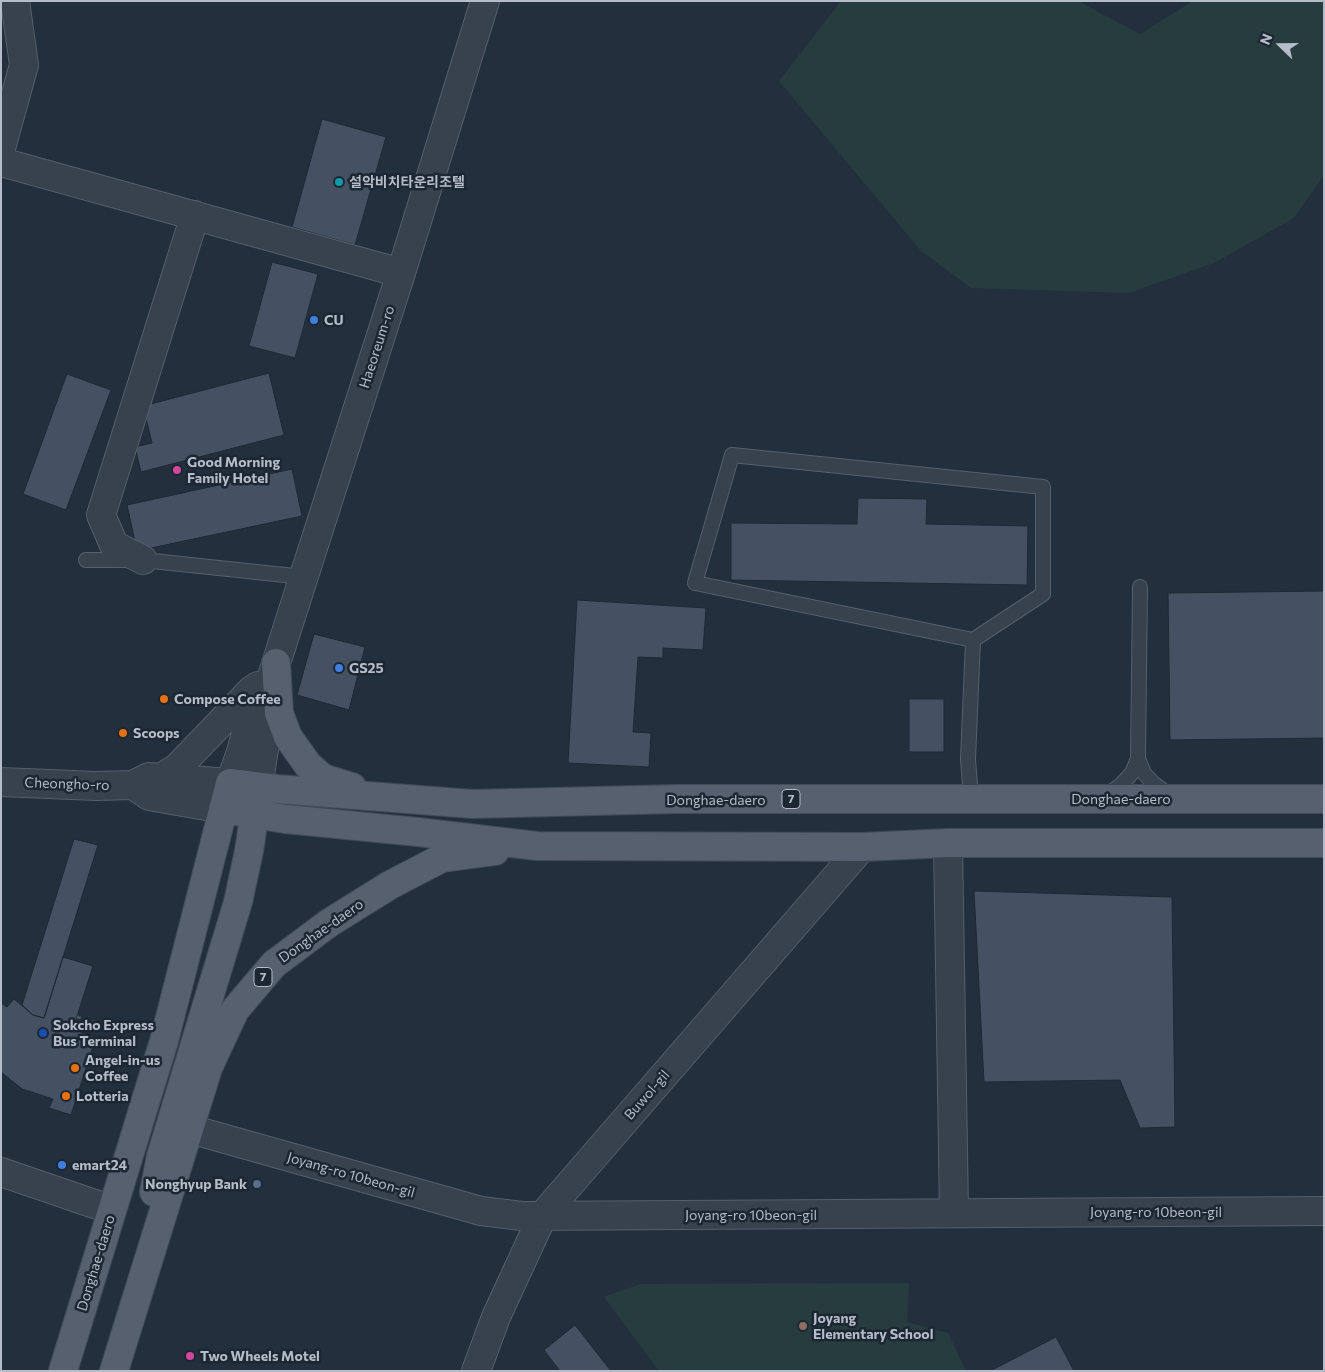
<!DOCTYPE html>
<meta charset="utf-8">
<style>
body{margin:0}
#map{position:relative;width:1325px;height:1372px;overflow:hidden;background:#242f3e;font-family:Commissioner,sans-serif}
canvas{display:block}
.frame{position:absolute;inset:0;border:2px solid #b4bcc9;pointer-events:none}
.north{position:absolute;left:1255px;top:20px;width:50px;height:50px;-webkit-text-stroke:4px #1d2633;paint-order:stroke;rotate:292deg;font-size:14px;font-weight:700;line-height:20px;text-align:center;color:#b4bcc9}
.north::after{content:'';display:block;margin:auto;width:18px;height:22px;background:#b4bcc9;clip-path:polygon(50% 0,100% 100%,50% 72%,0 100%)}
</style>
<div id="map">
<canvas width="1325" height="1372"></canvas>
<div class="frame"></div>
<div class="north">N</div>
</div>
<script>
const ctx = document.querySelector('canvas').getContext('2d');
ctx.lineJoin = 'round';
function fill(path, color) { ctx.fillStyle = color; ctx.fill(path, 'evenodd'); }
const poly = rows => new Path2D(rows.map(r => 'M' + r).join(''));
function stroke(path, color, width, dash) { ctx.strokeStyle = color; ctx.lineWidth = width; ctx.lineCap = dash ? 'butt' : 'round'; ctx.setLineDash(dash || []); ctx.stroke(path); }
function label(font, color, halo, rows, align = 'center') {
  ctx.font = font + ' Commissioner,"Noto Sans KR",sans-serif'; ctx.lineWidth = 5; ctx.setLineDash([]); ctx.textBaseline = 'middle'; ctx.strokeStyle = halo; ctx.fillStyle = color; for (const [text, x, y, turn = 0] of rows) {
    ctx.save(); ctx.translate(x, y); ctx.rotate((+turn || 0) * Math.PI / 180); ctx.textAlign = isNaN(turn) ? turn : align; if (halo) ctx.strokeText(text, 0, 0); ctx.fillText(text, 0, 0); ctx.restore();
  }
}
const green = poly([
 [841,1,1078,1,1140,34,1193,1,1324,1,1324,175,1294,218,1214,263,1129,293,971,288,921,251,779,81],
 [909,1283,907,1322,948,1333,966,1371,659,1371,604,1297,640,1284]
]);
const building = poly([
 [322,119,386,137,355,245,292,227,322,119],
 [272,262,318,274,295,358,249,346,272,262],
 [269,373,284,435,141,472,135,447,152,443,143,406,269,373],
 [67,374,111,390,66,510,23,494,67,374],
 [292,469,302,516,137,551,127,505,292,469],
 [858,498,927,499,926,524,1028,526,1027,585,731,580,731,523,857,524,858,498],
 [1324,591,1324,738,1170,740,1168,593,1324,591],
 [577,600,706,608,703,650,663,648,663,658,638,657,633,732,651,733,649,767,568,763,577,600],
 [314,634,365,647,349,710,297,695,314,634],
 [909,699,944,699,944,752,909,752,909,699],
 [74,839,98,845,44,1018,33,1015,22,1005,74,839],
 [974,891,1172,897,1175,1127,1140,1128,1120,1080,984,1082,974,891],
 [63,957,93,966,73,1029,96,1037,71,1115,49,1108,53,1099,22,1089,1,1072,1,1003,7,1007,14,999,33,1015,44,1018,63,957],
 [575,1325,611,1371,560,1371,544,1350,575,1325],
 [1056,1337,1074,1371,990,1371,1056,1337]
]);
const path = poly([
 [77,1017,122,1030]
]);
const lane = poly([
 [86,560,143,560,304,577],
 [1138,759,1144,773,1153,783,1169,795],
 [1105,796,1121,785,1132,773,1138,759,1140,587],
 [971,799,968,759,973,640,1043,594,1043,487,732,455,695,583,973,640]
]);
const street = poly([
 [1,148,24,65,15,1],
 [1,162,401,273],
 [143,560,114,545,101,515,195,215],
 [161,778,178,767,252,690,258,686],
 [1,782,96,786,133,785,149,777,230,783,241,752,251,715,266,692,272,676,401,273,485,1],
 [133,785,149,796,223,809],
 [258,787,269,718,266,692],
 [948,843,954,1213],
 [190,1129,481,1211,522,1216,1324,1211],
 [1,1172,112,1210],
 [476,1371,496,1317,543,1215,862,847]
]);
const primary = poly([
 [276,663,279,713,288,737,308,765,323,778,352,787],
 [223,809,285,819,418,832,537,846,862,847,948,843,1324,843],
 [154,1192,161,1156,238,902,249,851,257,797],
 [63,1371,164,1041,230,783,277,789,472,804,677,799,1324,799],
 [114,1371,208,1068,235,1010,274,964,329,923,390,885,442,858,495,851]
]);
const markers = [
 [339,182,5,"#0f9aa8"],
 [314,320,5,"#3f7fe0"],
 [177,470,5,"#d1479c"],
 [339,668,5,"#3f7fe0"],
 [164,699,5,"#e8710a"],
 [123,733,5,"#e8710a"],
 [43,1033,5,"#1a4fb4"],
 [75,1068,5,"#e8710a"],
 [66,1096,5,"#e8710a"],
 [62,1165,5,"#3f7fe0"],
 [257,1184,5,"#5c6f8a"],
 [803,1326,5,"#8d6e63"],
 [190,1356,5,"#d1479c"]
];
const shields = [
 [791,799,18],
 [263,977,18]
];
const shieldNames = [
 ["7",791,799],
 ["7",263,977]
];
const poiNames = [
 ["설악비치타운리조텔",349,182],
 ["CU",324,320],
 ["Good Morning",187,462],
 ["Family Hotel",187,478],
 ["GS25",349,668],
 ["Compose Coffee",174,699],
 ["Scoops",133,733],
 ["Sokcho Express",53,1025],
 ["Bus Terminal",53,1041],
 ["Angel-in-us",85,1060],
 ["Coffee",85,1076],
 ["Lotteria",76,1096],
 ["emart24",72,1165],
 ["Nonghyup Bank",247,1184,"right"],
 ["Joyang",813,1318],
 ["Elementary School",813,1334],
 ["Two Wheels Motel",200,1356]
];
const streetNames = [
 ["Haeoreum-ro",377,347,-72],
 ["Cheongho-ro",67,784,2],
 ["Donghae-daero",1121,799],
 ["Donghae-daero",716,800],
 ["Donghae-daero",321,931,-35],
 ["Buwol-gil",647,1095,-49],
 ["Joyang-ro 10beon-gil",351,1175,16],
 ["Joyang-ro 10beon-gil",1156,1212],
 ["Joyang-ro 10beon-gil",751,1215],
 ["Donghae-daero",96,1263,-73]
];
fill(green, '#263c3f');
fill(building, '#455162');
stroke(building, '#1f2835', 1);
stroke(lane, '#565f6c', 16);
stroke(street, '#565f6c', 30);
stroke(primary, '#414a57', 30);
stroke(path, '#44595c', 3, [4, 4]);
stroke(lane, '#38414e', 14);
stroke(street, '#38414e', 28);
stroke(primary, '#56606e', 28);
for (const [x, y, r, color] of markers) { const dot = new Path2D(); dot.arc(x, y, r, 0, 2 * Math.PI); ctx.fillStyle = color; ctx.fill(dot); stroke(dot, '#1d2633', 2); }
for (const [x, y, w] of shields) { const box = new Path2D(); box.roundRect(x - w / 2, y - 9.5, w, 19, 4); ctx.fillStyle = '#1d2633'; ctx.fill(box); stroke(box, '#b4bcc9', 1); }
label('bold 12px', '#b4bcc9', null, shieldNames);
label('bold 14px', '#b4bcc9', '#1d2633', poiNames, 'left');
label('14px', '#b4bcc9', '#1d2633', streetNames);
</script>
